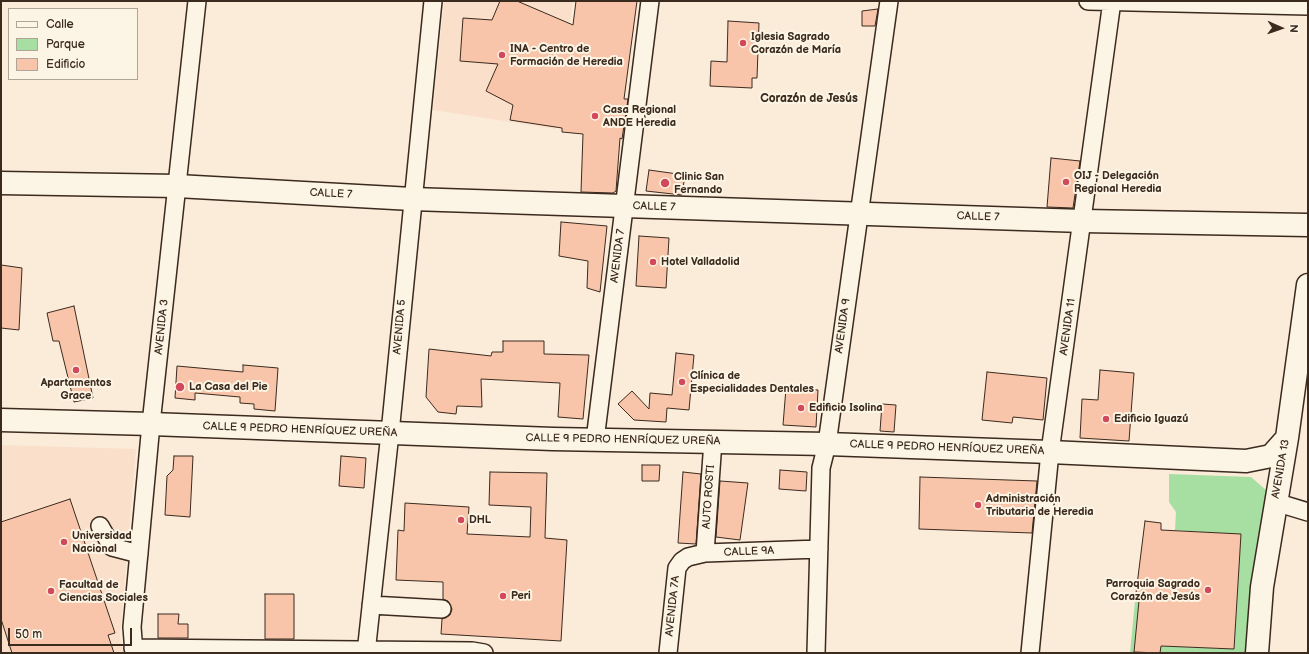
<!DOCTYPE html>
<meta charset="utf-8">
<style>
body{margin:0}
#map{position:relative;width:1309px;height:654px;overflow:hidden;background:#fbebd9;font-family:"Balsamiq Sans",sans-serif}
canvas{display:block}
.frame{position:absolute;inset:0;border:2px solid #3b2a1e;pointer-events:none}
.legend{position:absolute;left:8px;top:8px;width:130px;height:72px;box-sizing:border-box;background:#fcf5e5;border:1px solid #afa495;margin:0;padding:5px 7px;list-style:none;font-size:12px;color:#3b2a1e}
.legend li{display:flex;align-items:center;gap:8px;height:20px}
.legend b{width:20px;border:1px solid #afa495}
.north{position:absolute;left:1261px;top:8px;width:40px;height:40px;-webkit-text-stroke:3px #fcf5e5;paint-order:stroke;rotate:92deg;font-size:11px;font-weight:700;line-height:16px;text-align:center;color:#3b2a1e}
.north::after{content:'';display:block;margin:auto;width:14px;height:18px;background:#3b2a1e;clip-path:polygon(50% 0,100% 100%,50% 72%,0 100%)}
.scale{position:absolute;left:8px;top:628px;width:124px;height:18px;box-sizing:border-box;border:2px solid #3b2a1e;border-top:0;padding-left:5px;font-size:12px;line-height:14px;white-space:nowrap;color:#3b2a1e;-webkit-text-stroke:3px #fcf5e5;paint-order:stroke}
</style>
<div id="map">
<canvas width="1309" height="654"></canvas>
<div class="frame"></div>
<ul class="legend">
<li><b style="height:5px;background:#fcf5e5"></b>Calle</li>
<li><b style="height:11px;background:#a7dea2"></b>Parque</li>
<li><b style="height:11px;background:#f9c5aa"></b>Edificio</li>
</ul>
<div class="north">N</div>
<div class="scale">50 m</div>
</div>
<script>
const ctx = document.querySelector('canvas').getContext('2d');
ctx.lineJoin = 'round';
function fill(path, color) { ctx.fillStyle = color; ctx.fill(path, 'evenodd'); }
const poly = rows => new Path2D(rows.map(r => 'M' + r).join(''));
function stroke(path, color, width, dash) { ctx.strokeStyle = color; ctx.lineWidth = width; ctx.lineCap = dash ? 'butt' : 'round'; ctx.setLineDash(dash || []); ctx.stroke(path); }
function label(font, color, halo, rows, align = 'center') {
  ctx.font = font + ' "Balsamiq Sans",sans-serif'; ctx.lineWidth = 4; ctx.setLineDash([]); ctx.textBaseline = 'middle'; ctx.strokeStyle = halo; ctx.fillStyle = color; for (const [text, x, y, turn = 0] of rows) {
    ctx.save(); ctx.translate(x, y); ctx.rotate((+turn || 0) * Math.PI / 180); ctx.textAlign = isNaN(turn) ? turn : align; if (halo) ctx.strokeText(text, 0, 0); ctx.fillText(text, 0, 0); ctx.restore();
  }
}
const built = poly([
 [444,1,573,1,556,129,433,110],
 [1,445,136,449,120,636,124,653,1,653]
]);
const green = poly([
 [1169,474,1251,477,1266,490,1250,653,1160,653,1161,646,1234,649,1241,535,1175,530,1176,512,1169,502],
 [1135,601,1139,601,1134,652,1143,653,1130,653]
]);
const building = poly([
 [500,1,517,1,573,25,576,1,637,1,624,99,628,99,622,139,620,138,616,191,613,193,581,192,583,134,562,132,562,128,510,120,513,105,486,91,498,64,460,61,463,18,492,20,500,1],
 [878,9,875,26,862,26,862,11,878,9],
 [728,21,759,23,757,78,752,78,752,88,710,86,711,61,727,62,728,21],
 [1051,158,1080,161,1073,208,1047,207,1051,158],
 [649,170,685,175,682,195,646,191,649,170],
 [561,222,607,226,600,292,587,288,588,261,559,256,561,222],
 [639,236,669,238,666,288,636,286,639,236],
 [1,265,22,268,19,330,1,328,1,265],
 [74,306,93,398,74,402,59,341,53,341,47,313,74,306],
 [503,341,544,341,544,354,589,355,583,419,558,417,560,383,481,379,482,407,457,406,456,414,438,412,426,397,429,349,491,356,492,352,503,352,503,341],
 [676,353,694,355,689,410,667,408,666,422,634,420,618,404,632,391,649,409,650,393,672,395,676,353],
 [243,365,278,368,275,411,254,409,254,404,240,403,240,397,195,393,195,400,175,398,177,366,243,372,243,365],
 [1100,370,1134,373,1129,441,1080,438,1082,399,1098,400,1100,370],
 [987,372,1047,378,1043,420,1013,417,1012,423,982,420,987,372],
 [786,388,818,390,816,427,783,425,786,388],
 [882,404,896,405,894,432,880,431,882,404],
 [174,456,193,456,190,517,165,515,167,476,173,470,174,456],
 [341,456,366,458,364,488,339,486,341,456],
 [642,465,660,465,659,481,642,481,642,465],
 [780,470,807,472,806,491,779,489,780,470],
 [490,472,547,473,545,538,567,540,561,641,441,634,442,619,450,615,452,609,448,601,443,599,443,582,396,580,398,530,404,531,405,503,469,507,467,534,530,537,531,507,489,505,490,472],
 [683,472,701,474,696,544,678,543,683,472],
 [920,477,1037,481,1032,533,919,529,920,477],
 [720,481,748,483,740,540,716,537,720,481],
 [70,499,115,633,108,635,114,653,12,653,1,619,1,522,70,499],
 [1145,521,1161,523,1161,530,1241,534,1234,649,1161,646,1160,653,1134,652,1139,601,1135,601,1145,521],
 [265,594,294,594,294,639,265,639,265,594],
 [158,614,179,614,178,624,188,624,188,638,158,638,158,614]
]);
const minor = poly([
 [1088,1,1308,6],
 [595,440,650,1],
 [1275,502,1308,512],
 [100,526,112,547,139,554],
 [705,553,713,441],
 [371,605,442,609],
 [133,648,472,651,484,653],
 [134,653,132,627,151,424,197,1],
 [366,653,390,433,433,1],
 [668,653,677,568,682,561,688,557,705,553,819,549],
 [816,653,821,468,827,444,889,1],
 [1030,653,1050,452,1112,1]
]);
const major = poly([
 [1,183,177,186,412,199,624,206,1083,221,1308,225],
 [1,420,151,424,553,439,827,444,1050,452,1246,461,1271,456,1287,438],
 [1257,653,1262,587,1287,438,1308,285]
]);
const markers = [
 [743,43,4,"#d1495b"],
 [502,55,4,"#d1495b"],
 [595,116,4,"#d1495b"],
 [1066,182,4,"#d1495b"],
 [665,183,5,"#d1495b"],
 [653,262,4,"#d1495b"],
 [76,370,4,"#d1495b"],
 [682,382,4,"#d1495b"],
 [180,387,5,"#d1495b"],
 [801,408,4,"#d1495b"],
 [1106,419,4,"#d1495b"],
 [978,505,4,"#d1495b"],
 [461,520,4,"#d1495b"],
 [64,542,4,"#d1495b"],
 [1208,590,4,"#d1495b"],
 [51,591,4,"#d1495b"],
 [503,596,4,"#d1495b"]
];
const poiNames = [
 ["Iglesia Sagrado",751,37],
 ["Corazón de María",751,50],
 ["INA - Centro de",510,49],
 ["Formación de Heredia",510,62],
 ["Casa Regional",603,110],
 ["ANDE Heredia",603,123],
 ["OIJ - Delegación",1074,176],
 ["Regional Heredia",1074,189],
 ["Clinic San",674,177],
 ["Fernando",674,190],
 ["Hotel Valladolid",661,262],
 ["Clínica de",690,376],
 ["Especialidades Dentales",690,389],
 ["Apartamentos",76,383,"center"],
 ["Grace",76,396,"center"],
 ["La Casa del Pie",189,387],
 ["Edificio Isolina",809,408],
 ["Edificio Iguazú",1114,419],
 ["Administración",986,499],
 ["Tributaria de Heredia",986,512],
 ["DHL",469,520],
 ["Universidad",72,536],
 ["Nacional",72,549],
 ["Parroquia Sagrado",1200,584,"right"],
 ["Corazón de Jesús",1200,597,"right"],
 ["Facultad de",59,585],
 ["Ciencias Sociales",59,598],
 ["Peri",511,596]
];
const streetNames = [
 ["CALLE 7",331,194,3],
 ["CALLE 7",654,207,2],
 ["CALLE 7",978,217,2],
 ["AVENIDA 7",618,256,-83],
 ["AVENIDA 9",843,326,-82],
 ["AVENIDA 3",162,327,-84],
 ["AVENIDA 5",400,327,-85],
 ["AVENIDA 11",1068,327,-82],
 ["CALLE 9 PEDRO HENRÍQUEZ UREÑA",300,430,2],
 ["CALLE 9 PEDRO HENRÍQUEZ UREÑA",623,440,1],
 ["CALLE 9 PEDRO HENRÍQUEZ UREÑA",947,448,2],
 ["AVENIDA 13",1281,469,-80],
 ["AUTO ROSTI",709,497,-86],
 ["CALLE 9A",749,552,-2],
 ["AVENIDA 7A",673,606,-84]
];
const neighbourhoodNames = [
 ["Corazón de Jesús",809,99]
];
fill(built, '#fae0cb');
fill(green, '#a7dea2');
fill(building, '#f9c5aa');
stroke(building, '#3b2a1e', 1);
stroke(minor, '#3b2a1e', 20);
stroke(major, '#3b2a1e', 25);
stroke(minor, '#fcf5e5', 17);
stroke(major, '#fcf5e5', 22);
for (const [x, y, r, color] of markers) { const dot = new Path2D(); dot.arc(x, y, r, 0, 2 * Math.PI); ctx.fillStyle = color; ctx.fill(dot); stroke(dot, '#fcf5e5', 1.5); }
label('bold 11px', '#3b2a1e', '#fcf5e5', poiNames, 'left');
label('11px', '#3b2a1e', '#fcf5e5', streetNames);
label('bold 12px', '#3b2a1e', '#fcf5e5', neighbourhoodNames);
</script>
